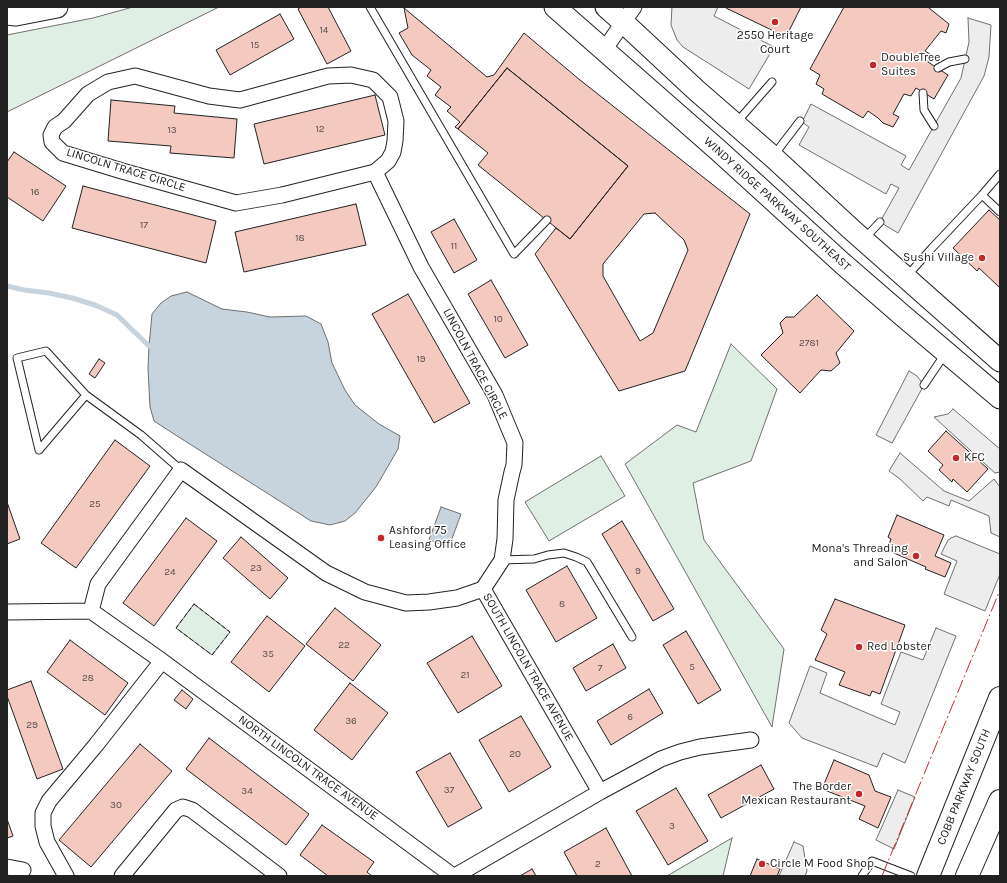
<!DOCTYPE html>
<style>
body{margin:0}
#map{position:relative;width:1007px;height:883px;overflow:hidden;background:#fff;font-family:Karla,sans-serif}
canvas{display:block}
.frame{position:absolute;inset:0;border:8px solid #222;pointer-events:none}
</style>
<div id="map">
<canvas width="1007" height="883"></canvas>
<div class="frame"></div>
</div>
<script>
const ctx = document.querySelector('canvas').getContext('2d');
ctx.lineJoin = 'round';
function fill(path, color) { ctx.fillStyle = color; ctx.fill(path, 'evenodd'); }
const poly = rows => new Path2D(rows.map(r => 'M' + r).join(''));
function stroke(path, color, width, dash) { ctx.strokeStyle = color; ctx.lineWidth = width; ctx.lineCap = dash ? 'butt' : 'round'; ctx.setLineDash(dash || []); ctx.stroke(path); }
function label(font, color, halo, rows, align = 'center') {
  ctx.font = font + ' Karla,sans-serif'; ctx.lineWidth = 3; ctx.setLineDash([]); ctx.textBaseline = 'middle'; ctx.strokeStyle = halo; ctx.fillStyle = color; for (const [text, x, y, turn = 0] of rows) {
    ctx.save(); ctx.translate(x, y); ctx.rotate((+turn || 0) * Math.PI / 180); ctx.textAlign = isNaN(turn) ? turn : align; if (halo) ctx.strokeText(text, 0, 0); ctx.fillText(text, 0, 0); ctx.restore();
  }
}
const green = poly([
 [133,7,219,7,7,112,7,35,93,18,133,7],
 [731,344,777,389,751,461,693,483,704,540,784,649,772,727,625,464,677,425,696,432,731,344],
 [601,456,625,496,549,541,525,502,601,456],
 [194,604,230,632,212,655,176,628,194,604],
 [732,838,723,876,667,876,732,838]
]);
const parking = poly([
 [672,7,718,7,714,16,774,47,749,89,683,47,677,40,671,25,672,7],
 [968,18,991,25,989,57,984,76,898,233,880,222,899,188,891,184,886,194,799,145,809,127,802,122,811,104,906,156,901,165,909,170,961,78,969,42,968,18],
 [909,371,917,376,924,385,892,443,876,435,909,371],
 [953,409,1000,449,1000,472,995,473,934,417,948,414,953,409],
 [900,453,944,491,969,501,994,479,1000,487,1000,537,991,533,989,516,951,500,949,506,927,497,923,501,900,479,889,471,900,453],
 [956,536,1000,554,1000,574,985,611,944,594,957,561,941,554,948,540,951,538,956,536],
 [936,628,956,636,905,763,883,753,877,767,802,738,789,723,810,666,827,673,820,693,895,725,900,712,881,704,901,652,923,660,936,628],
 [898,790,915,797,894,849,876,840,898,790],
 [794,842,803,846,807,871,805,876,779,876,794,842]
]);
const water = poly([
 [187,292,222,309,247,312,270,317,306,316,321,324,328,342,332,363,345,390,355,405,379,424,400,436,398,449,376,487,355,513,345,521,330,525,311,521,174,434,154,421,150,407,148,368,149,346,152,314,161,303,171,296,187,292],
 [441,507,461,514,449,547,429,540,441,507]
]);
const stream = poly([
 [7,286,24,290,49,293,72,298,95,305,117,315,149,346]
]);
const building = poly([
 [301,7,328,7,351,51,327,64,298,9,301,7],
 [727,7,801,7,786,37,726,8,727,7],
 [844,7,930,7,929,8,949,24,946,33,941,31,925,51,933,56,928,62,948,75,934,99,916,88,911,96,904,94,893,114,899,117,893,127,883,123,878,118,868,111,863,118,822,94,824,89,816,84,820,75,810,69,844,7],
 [404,8,487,77,494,75,524,33,580,80,750,214,685,371,619,391,535,254,556,228,570,239,628,166,507,68,458,129,455,127,460,122,447,111,451,107,435,95,441,87,427,76,431,70,412,55,399,33,408,28,404,8],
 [655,213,684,240,688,250,653,333,640,341,603,276,603,264,644,214,655,213],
 [280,14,294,39,230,75,216,50,280,14],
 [507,68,628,166,570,239,478,165,488,153,458,129,507,68],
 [375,95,385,135,264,164,254,124,375,95],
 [111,100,175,106,174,113,237,119,234,158,170,153,171,146,108,141,111,100],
 [14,152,66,186,43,221,7,197,7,162,14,152],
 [83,186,216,221,206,263,72,228,83,186],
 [356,204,366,245,244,272,235,232,356,204],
 [989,210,1000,220,1000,286,999,287,979,268,977,271,953,248,989,210],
 [454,219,477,260,454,273,431,232,454,219],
 [491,280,528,345,505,358,468,294,491,280],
 [408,294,470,403,434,423,372,314,408,294],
 [817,295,854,331,836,353,840,363,831,371,821,370,800,393,761,355,783,333,780,323,786,317,794,317,817,295],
 [99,359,105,363,95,378,89,374,99,359],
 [946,431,988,469,967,492,953,479,952,482,939,470,943,465,928,451,946,431],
 [115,440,150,466,76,568,41,543,115,440],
 [7,502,20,539,7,544,7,502],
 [897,515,944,535,935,556,951,563,945,577,925,569,926,567,887,550,891,539,888,537,897,515],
 [186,518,217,541,154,626,123,603,186,518],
 [622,521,674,609,653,621,602,534,622,521],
 [241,537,288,578,270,599,223,558,241,537],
 [567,566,597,618,556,642,526,590,567,566],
 [835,599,905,625,880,694,872,691,870,696,839,685,845,672,815,660,827,634,821,630,835,599],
 [335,608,381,645,353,681,306,644,335,608],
 [267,616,305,646,269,692,231,662,267,616],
 [686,631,721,690,698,704,663,645,686,631],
 [472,636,502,686,458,713,427,663,472,636],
 [70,640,128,683,105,715,47,672,70,640],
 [613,644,626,668,586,691,573,668,613,644],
 [31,681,63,769,37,779,7,696,7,690,31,681],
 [350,683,388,713,352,760,314,730,350,683],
 [649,689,663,713,611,745,597,721,649,689],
 [182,690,193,699,186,709,174,700,182,690],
 [521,716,551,767,509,792,479,740,521,716],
 [209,738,309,814,286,845,186,769,209,738],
 [140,744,172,771,91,867,59,840,140,744],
 [450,753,482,808,448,827,416,772,450,753],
 [834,760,869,775,875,791,891,797,878,828,859,819,865,806,822,789,834,760],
 [761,765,774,789,721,818,708,795,761,765],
 [676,788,708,841,668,865,636,811,676,788],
 [7,819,13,836,7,838,7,819],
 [322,825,374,862,367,872,372,876,328,876,300,855,322,825],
 [606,828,632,876,577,876,564,852,606,828],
 [757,859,780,869,777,876,750,876,757,859],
 [532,869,536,876,520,876,532,869]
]);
const lane = poly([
 [370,7,514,254,547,220],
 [938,68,949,62,965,59],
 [923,93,924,110,934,126],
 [736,123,772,82],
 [774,155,800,121],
 [982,195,1000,212],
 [865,238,880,222],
 [907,276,932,248,982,195,1000,174],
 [924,385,945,354],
 [86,395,39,450,17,358,46,351,86,395,141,435,181,470],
 [502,560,534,559,548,555,564,553,576,557,587,562,632,637],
 [862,876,872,861,911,876]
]);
const street = poly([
 [604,50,634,7],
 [375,172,388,161,393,152,395,141,396,121,390,97,373,80,351,75,328,76,240,100,209,96,135,76,108,82,88,94,64,121,55,127,51,135,52,142,63,153,122,171,236,203,282,195,375,172,421,267,495,395,515,443,514,465,512,472,506,500,505,539,502,560,483,589],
 [483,589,600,792],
 [91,611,98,584,181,470,326,573,365,592,406,603,429,602,457,598,483,589],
 [7,612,91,611,162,661,453,876],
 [7,867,23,870],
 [66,876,47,842,43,826,43,813,49,801,96,745,162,661],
 [122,876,176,810,183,807,192,810,279,876],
 [455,876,600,792,661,759,680,752,700,747,751,740]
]);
const secondary = poly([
 [555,7,718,150,842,263,902,315,1000,398],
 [606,7,624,23,696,90,773,157,851,229,1000,361],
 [7,14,16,15,57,7]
]);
const primary = poly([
 [928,876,1000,698],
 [967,876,1000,801]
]);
const fence = poly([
 [194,604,230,632,212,655,176,628,194,604]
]);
const power = poly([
 [882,876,1000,590]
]);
const markers = [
 [775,22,4,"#c62828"],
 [873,65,4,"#c62828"],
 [982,258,4,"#c62828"],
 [956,458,4,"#c62828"],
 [381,538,4,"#c62828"],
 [916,556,4,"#c62828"],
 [859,647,4,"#c62828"],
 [859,794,4,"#c62828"],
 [762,864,4,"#c62828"]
];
const numberNames = [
 ["14",324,30],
 ["15",255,45],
 ["12",320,129],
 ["13",172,130],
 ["16",35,192],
 ["17",144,225],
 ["18",300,238],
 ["11",454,246],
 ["10",498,319],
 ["2781",809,343],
 ["19",421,359],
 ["25",95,504],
 ["23",256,568],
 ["9",638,571],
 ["24",170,572],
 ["8",562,604],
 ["22",344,645],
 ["35",268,654],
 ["5",692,667],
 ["7",600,668],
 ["21",465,675],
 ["28",88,678],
 ["6",630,717],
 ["36",351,721],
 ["29",32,725],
 ["20",515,754],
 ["37",449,790],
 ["34",247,791],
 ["30",116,805],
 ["3",672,826],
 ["2",598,864]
];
const poiNames = [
 ["2550 Heritage",775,36,"center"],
 ["Court",775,50,"center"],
 ["DoubleTree",881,58],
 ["Suites",881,72],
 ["Sushi Village",974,258,"right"],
 ["KFC",964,458],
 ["Ashford 75",389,531],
 ["Leasing Office",389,545],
 ["Mona's Threading",908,549,"right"],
 ["and Salon",908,563,"right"],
 ["Red Lobster",867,647],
 ["The Border",851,787,"right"],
 ["Mexican Restaurant",851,801,"right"],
 ["Circle M Food Shop",770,864]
];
const streetNames = [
 ["LINCOLN TRACE CIRCLE",126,170,17],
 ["WINDY RIDGE PARKWAY SOUTHEAST",777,204,42],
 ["LINCOLN TRACE CIRCLE",475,364,62],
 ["SOUTH LINCOLN TRACE AVENUE",528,667,60],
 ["NORTH LINCOLN TRACE AVENUE",308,768,36],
 ["COBB PARKWAY SOUTH",964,787,-68]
];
fill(green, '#e0efe3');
stroke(green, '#6f6f6f', 1);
fill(parking, '#ededed');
stroke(parking, '#6f6f6f', 1);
fill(water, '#c7d3dd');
stroke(water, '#6f6f6f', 1);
stroke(stream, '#c7d3dd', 5);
fill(building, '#f3c9c0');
stroke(building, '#222', 1);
stroke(lane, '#222', 9);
stroke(street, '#222', 17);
stroke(secondary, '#222', 23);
stroke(primary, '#222', 24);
stroke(lane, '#fff', 7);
stroke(street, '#fff', 15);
stroke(secondary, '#fff', 21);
stroke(primary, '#fff', 22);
stroke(fence, '#222', 1, [5, 2]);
stroke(power, '#c62828', 1, [14, 3, 2, 3]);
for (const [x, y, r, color] of markers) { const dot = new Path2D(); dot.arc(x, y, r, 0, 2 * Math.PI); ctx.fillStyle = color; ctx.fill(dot); stroke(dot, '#fff', 1.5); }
label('10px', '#564c4a', null, numberNames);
label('12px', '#222', '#fff', poiNames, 'left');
label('12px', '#222', '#fff', streetNames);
</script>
